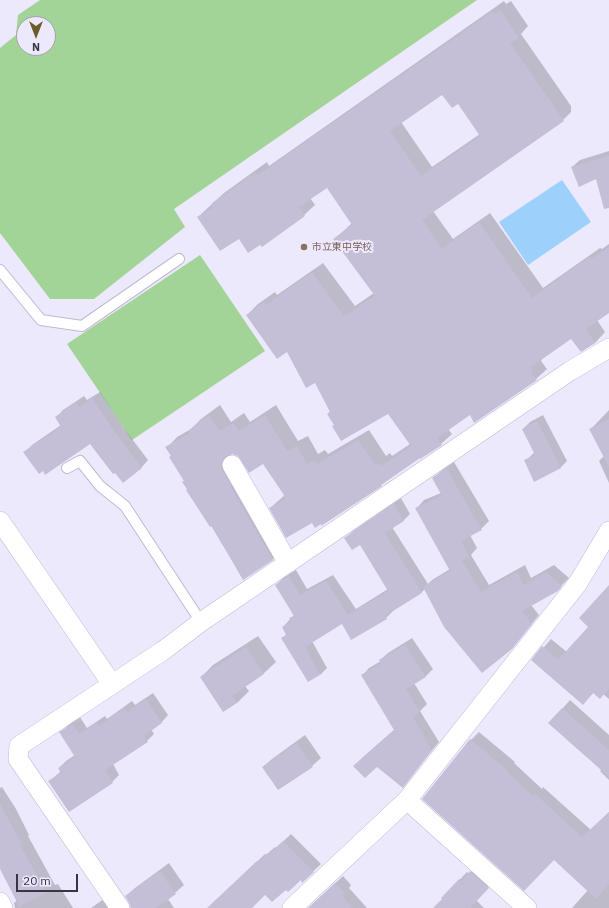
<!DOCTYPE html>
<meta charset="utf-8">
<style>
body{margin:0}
#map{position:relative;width:609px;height:908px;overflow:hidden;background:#ede9fd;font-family:"IBM Plex Sans",sans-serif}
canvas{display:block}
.north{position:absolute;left:16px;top:16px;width:40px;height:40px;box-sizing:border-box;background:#ede9fd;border:1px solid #a5a1b1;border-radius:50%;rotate:180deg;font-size:11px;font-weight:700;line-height:16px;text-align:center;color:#383640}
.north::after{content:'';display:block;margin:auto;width:14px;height:18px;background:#6b5d2a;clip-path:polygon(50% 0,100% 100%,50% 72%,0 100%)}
.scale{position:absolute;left:16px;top:874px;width:62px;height:18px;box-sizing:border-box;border:2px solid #383640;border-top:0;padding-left:5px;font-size:12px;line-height:14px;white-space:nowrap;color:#383640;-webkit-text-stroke:3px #ede9fd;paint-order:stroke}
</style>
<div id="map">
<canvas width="609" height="908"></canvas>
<div class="north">N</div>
<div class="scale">20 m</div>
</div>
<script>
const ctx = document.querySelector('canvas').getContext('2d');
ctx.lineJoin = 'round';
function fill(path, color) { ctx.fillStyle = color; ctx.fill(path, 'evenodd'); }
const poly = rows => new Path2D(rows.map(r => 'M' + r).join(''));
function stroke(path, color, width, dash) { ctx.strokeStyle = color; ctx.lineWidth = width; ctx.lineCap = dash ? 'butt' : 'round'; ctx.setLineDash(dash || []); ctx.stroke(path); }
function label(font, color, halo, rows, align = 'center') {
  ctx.font = font + ' "IBM Plex Sans","Noto Sans JP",sans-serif'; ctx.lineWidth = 4; ctx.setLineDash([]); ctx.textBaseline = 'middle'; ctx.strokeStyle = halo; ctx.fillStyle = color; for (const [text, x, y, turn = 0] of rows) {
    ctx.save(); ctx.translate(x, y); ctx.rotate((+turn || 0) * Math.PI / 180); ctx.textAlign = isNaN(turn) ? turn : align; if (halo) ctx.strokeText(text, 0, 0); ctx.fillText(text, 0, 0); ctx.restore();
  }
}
const green = poly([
 [40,0,477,0,174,209,185,227,94,299,50,299,0,233,0,48,16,35,18,15],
 [24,24,48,24,48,48,24,48],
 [200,255,265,351,132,440,67,344]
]);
const water = poly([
 [562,180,591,222,528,265,499,222]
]);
const shadow = poly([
 [504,1,506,4,511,1,528,26,521,34,571,106,571,112,560,123,433,211,453,239,490,213,543,288,600,248,602,249,609,244,609,312,597,320,605,332,595,343,571,338,543,358,541,361,547,369,536,379,470,414,448,429,452,434,441,444,420,457,381,485,322,524,270,508,285,495,264,463,231,453,233,460,283,548,273,559,243,579,170,457,172,455,167,448,177,437,191,429,201,419,220,405,231,422,244,413,250,422,276,405,298,441,308,436,318,454,325,450,328,454,369,430,386,456,390,453,392,456,410,444,388,413,335,425,328,414,330,411,315,382,287,351,247,315,258,304,275,292,277,295,323,263,355,306,374,293,335,239,352,223,327,187,310,198,315,205,304,215,260,244,239,237,198,217,224,193,267,162,269,166],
 [442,93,458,103,480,134,432,167,401,122],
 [609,151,609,193,596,178,572,167,580,160],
 [100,392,123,427,148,460,141,468,90,443,25,452,32,445,61,425,56,418,63,410,84,396,87,400],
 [609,410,609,483,599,461,604,456,591,429],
 [543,415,567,461,560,468,525,461,535,452,523,429,530,422],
 [454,462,489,521,481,529,470,535,477,548,471,555,489,585,525,565,531,578,554,565,569,578,557,590,531,605,539,615,512,648,425,589,422,592,393,610,393,611,386,618,352,639,342,623,312,641,327,668,320,675,283,638,287,634,283,627,294,615,276,585,283,578,296,570,307,589,333,575,356,609,388,589,361,544,346,538,353,531,401,498,410,514,403,521,392,527,428,584,432,580,450,569,417,508,424,500,441,493,433,479,441,471],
 [609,587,609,699,603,694,594,692,583,703,533,660,551,639,567,652,590,627],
 [258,636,276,662,263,674,245,686,249,691,237,703,201,677,213,665],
 [412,638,433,669,425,677,414,683,427,704,420,711,439,742,402,787,377,766,362,758,395,729,362,676,369,668,381,661,380,660,388,653],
 [153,693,168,715,161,723,151,729,154,734,147,741,113,764,119,775,112,782,50,781,61,771,59,768,66,761,75,755,61,733,68,725,80,717,87,728,105,716,107,719,132,701,135,705],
 [570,700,609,735,609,780,600,771,602,769,562,709],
 [479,732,515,762,514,763,542,789,543,787,591,830,609,812,609,908,572,908,588,890,471,740],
 [305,735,321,758,312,766,278,789,263,767,272,759],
 [2,787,16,809,29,835,28,836,55,885,58,884,73,908,15,908,14,903,17,900,0,867,0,788],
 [291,834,321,864,303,881,302,878,286,889,265,894,250,908,208,908,265,854,266,855,275,847,276,848],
 [169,863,184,885,168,899,174,908,132,908,126,896,135,888],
 [478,865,495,880,476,900,484,908,448,908,442,898,467,872,469,874],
 [343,876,351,885,349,888,367,908,309,908],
 [111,894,122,908,91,908]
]);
const building = poly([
 [500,10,519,38,510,43,564,121,422,220,442,249,479,222,532,298,589,257,591,259,609,247,609,313,586,329,595,343,581,352,571,339,531,367,533,370,531,372,537,380,474,423,470,415,437,438,442,445,420,459,420,458,381,485,382,486,321,526,321,524,315,528,312,523,286,538,269,508,285,499,283,496,284,495,263,464,249,473,238,456,232,454,226,456,223,459,221,465,222,470,231,485,230,486,273,560,243,580,212,526,210,527,186,490,187,489,182,482,184,481,169,457,171,456,165,447,190,433,189,430,209,415,220,431,233,423,239,431,265,415,287,451,297,446,307,464,314,460,317,464,358,440,375,465,379,463,381,466,411,446,388,414,341,441,332,426,334,425,327,414,330,412,315,383,306,388,287,352,277,359,246,315,264,302,266,305,312,272,344,316,375,296,333,239,352,225,327,188,299,207,305,216,262,247,260,245,248,253,239,239,220,251,197,217,212,208,212,203,256,172,258,175,493,11,495,14],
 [442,95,452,108,458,104,480,136,421,176,390,131],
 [609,156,609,208,604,209,596,179,579,187,571,167],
 [92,398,116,434,142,468,123,483,115,473,113,474,90,444,45,475,43,471,39,474,23,452,61,427,55,417,76,402,79,407],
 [609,419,609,467,589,429],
 [537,421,561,468,534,482,524,460,535,455,522,429],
 [446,468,482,530,461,541,470,557,462,561,481,592,517,572,524,585,546,572,562,586,558,591,522,611,532,624,512,649,482,673,444,627,423,587,450,571,415,508,442,496,432,478],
 [393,504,404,521,385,533,422,593,385,616,387,619,351,640,342,624,305,647,320,675,308,682,281,638,286,635,282,627,291,622,289,618,294,616,275,585,289,576,300,595,326,581,348,615,388,591,360,545,352,550,344,538],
 [609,585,609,688,600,699,593,693,583,705,531,660,542,646,558,660,588,627,579,618],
 [405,645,426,677,406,689,420,712,413,717,432,750,403,788,377,767,365,778,353,766,394,730,361,675,381,663,379,660],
 [246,647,264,674,232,696,237,703,223,712,200,677],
 [146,699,162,723,144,736,148,742,105,770,113,783,69,812,48,781,61,773,58,768,75,757,59,732,72,724,79,734,97,722,99,726,124,708,127,712],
 [562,708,609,750,609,777,548,723],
 [470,739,508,771,507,772,533,796,535,794,582,837,609,812,609,884,596,899,554,860,524,891,422,799],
 [297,743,313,767,278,790,262,767],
 [0,804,22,844,20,845,47,893,19,906,0,869],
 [283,841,314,872,302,883,301,880,288,892,286,890,272,902,265,895,252,908,207,908,257,861,258,862,266,854,268,855],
 [160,871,176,894,156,908,131,908,129,902,125,896],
 [470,871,489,888,470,908,433,908,442,899,441,898,459,879,461,881],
 [335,883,345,893,342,896,353,908,308,908]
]);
const lane = poly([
 [0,270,41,320,82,326,179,259],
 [67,468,80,461,100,486,125,506,201,622]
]);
const street = poly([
 [232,465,288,563],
 [0,521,112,684],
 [407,800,578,583,609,531],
 [0,902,3,908],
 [120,908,18,759,19,746,164,650,201,622,570,371,609,348],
 [292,908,407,800,527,908]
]);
const markers = [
 [304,247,4,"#8d6e63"]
];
const educationNames = [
 ["市立東中学校",312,247]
];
fill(green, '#a2d397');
fill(water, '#9dd1fb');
fill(shadow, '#0003');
fill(building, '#c4bed7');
stroke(lane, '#bfb9d2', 12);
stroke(street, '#bfb9d2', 20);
stroke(lane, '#fff', 10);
stroke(street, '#fff', 19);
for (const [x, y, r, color] of markers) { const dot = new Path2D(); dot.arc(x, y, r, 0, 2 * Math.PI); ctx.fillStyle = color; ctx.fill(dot); stroke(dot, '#ede9fd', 1.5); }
label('10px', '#785e54', '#ede9fd', educationNames, 'left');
</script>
